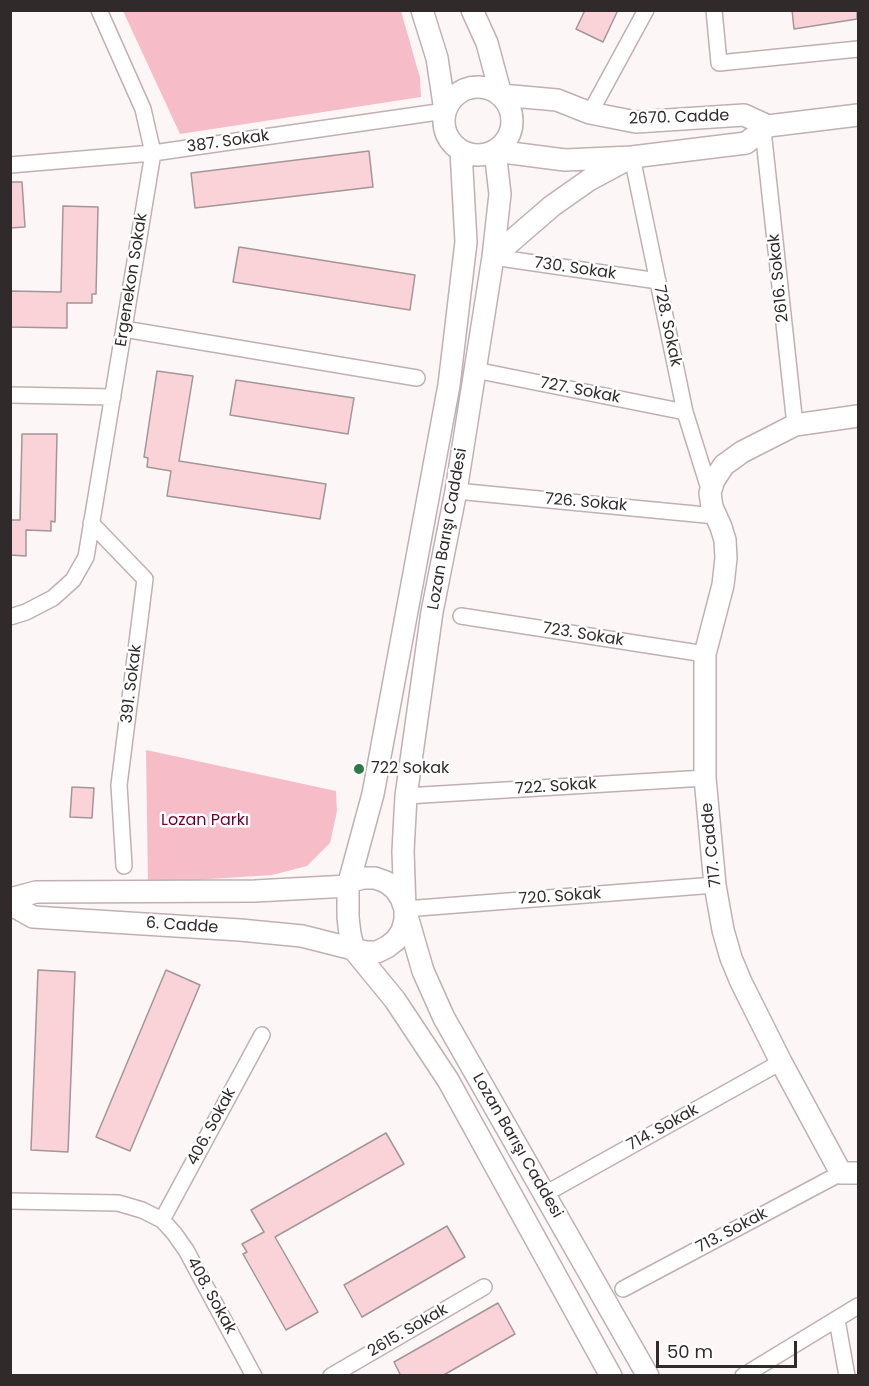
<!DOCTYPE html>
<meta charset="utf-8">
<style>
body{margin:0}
#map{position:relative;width:869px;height:1386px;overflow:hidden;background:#fdf6f7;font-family:Poppins,sans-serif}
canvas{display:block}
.frame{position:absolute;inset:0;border:12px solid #302a2b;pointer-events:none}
.scale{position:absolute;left:656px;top:1341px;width:141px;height:27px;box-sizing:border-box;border:3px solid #302a2b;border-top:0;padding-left:8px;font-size:18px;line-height:21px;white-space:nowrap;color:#302a2b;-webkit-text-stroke:4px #fff;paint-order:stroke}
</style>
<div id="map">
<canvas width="869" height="1386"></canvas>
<div class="frame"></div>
<div class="scale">50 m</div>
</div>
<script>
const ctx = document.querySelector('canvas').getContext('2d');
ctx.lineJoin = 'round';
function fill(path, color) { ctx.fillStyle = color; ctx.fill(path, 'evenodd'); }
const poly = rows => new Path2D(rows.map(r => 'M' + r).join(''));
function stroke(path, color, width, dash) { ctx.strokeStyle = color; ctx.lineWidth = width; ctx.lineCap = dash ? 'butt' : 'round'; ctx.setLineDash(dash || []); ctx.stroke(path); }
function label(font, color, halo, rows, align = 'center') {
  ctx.font = font + ' Poppins,sans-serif'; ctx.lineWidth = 5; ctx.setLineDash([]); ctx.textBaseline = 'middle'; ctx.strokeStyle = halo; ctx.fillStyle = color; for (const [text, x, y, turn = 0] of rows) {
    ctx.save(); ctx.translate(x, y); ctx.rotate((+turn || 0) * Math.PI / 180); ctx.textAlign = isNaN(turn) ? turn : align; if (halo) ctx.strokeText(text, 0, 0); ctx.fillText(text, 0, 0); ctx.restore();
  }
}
const green = poly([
 [123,11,401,11,420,78,421,97,180,134],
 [146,750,336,791,337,811,330,843,307,866,272,875,148,883]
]);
const building = poly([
 [585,10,618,10,603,42,576,29,585,10],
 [792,10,857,10,857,19,794,29,792,10],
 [369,151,373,187,195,208,191,173,369,151],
 [10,182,22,182,25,227,10,228,10,182],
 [63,206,98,207,96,294,92,294,92,303,67,303,67,328,10,327,10,291,61,292,63,206],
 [239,247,415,275,410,310,233,282,239,247],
 [157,371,193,376,179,461,326,484,320,519,167,496,171,471,147,467,148,458,144,457,157,371],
 [236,380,354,398,348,434,230,415,236,380],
 [22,434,57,434,55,522,51,521,51,531,26,530,26,556,10,555,10,520,20,520,22,434],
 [72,787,94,788,92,818,70,817,72,787],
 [38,970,75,972,68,1152,31,1150,38,970],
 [166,970,200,985,130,1151,96,1137,166,970],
 [386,1133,404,1164,275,1237,318,1312,286,1330,243,1254,247,1252,242,1244,264,1232,251,1210,386,1133],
 [447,1226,465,1257,362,1317,344,1285,447,1226],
 [498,1303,515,1334,442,1376,401,1376,394,1362,498,1303]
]);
const street = poly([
 [714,10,719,63,858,49],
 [590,113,646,10],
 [763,130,795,425],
 [632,157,685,412,710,492],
 [10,165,153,153,445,111],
 [493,257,658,281],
 [124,329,417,378],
 [475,370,685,412],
 [10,395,113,397],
 [456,491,716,516],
 [91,523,145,579,119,785,124,866],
 [461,616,705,654],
 [10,617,26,612,53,598,73,580,86,557,153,153,143,109,99,10],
 [406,796,705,778],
 [405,909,715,885],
 [545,1194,781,1062],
 [10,1201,118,1203,142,1210,162,1220,174,1233,186,1250,254,1376],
 [162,1220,262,1035],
 [623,1289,841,1173],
 [837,1320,847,1376],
 [331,1376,484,1287],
 [743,1376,858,1306]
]);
const secondary = poly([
 [422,10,437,58,445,111],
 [472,10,487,43,501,95],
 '444 121a34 34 0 1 1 68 0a34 34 0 1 1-68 0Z',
 [768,126,858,115],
 [461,151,466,242,449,385,373,794,348,886,348,917,350,934,354,950,395,1000,448,1080,611,1376],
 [495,151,500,194,493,257,456,491,432,612,406,796,403,851,405,909,423,971,444,1018,648,1376],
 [495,151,565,160,632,157,746,143,768,126,744,115,636,122,590,113,557,100,501,95],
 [493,257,552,206,589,180,628,159],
 [858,416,795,425,742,452,724,465,714,480,710,493,712,507,721,527,725,540,726,558,723,585,705,654,705,778,715,885,723,930,731,958,741,982,781,1062,841,1173,858,1173],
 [10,899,36,892,255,891,348,886],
 [10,904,33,917,240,930,302,936,365,952,377,952,387,947,396,940,402,931,405,920,405,909,401,898,395,889,386,882,375,878,363,878,352,881,348,886]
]);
const markers = [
 [359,769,6,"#2f7948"]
];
const streetNames = [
 ["2670. Cadde",679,118,-2],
 ["387. Sokak",228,142,-8],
 ["730. Sokak",575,269,8],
 ["2616. Sokak",779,278,-96],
 ["Ergenekon Sokak",132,280,-81],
 ["728. Sokak",667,326,78],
 ["727. Sokak",580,391,11],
 ["726. Sokak",586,503,5],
 ["Lozan Barışı Caddesi",448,529,-80],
 ["723. Sokak",583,635,9],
 ["391. Sokak",132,684,-83],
 ["722. Sokak",556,787,-4],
 ["717. Cadde",712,845,-96],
 ["720. Sokak",560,897,-4],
 ["6. Cadde",182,926,4],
 ["406. Sokak",212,1127,-62],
 ["714. Sokak",663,1128,-29],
 ["Lozan Barışı Caddesi",517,1146,60],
 ["713. Sokak",732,1231,-28],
 ["408. Sokak",211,1296,61],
 ["2615. Sokak",408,1331,-30]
];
const poiNames = [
 ["722 Sokak",371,769]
];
const parkNames = [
 ["Lozan Parkı",205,821]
];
fill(green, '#f6bdc8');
fill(building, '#fad3d9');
stroke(building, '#a49598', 1.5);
stroke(street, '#bfb0b3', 18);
stroke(secondary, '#bfb0b3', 24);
stroke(street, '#fff', 15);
stroke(secondary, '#fff', 21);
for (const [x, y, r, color] of markers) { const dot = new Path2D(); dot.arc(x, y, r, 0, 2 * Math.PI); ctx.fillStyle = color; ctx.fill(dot); stroke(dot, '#fff', 2); }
label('16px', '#302a2b', '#fff', streetNames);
label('16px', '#302a2b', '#fff', poiNames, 'left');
label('16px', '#71002f', '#fff', parkNames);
</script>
